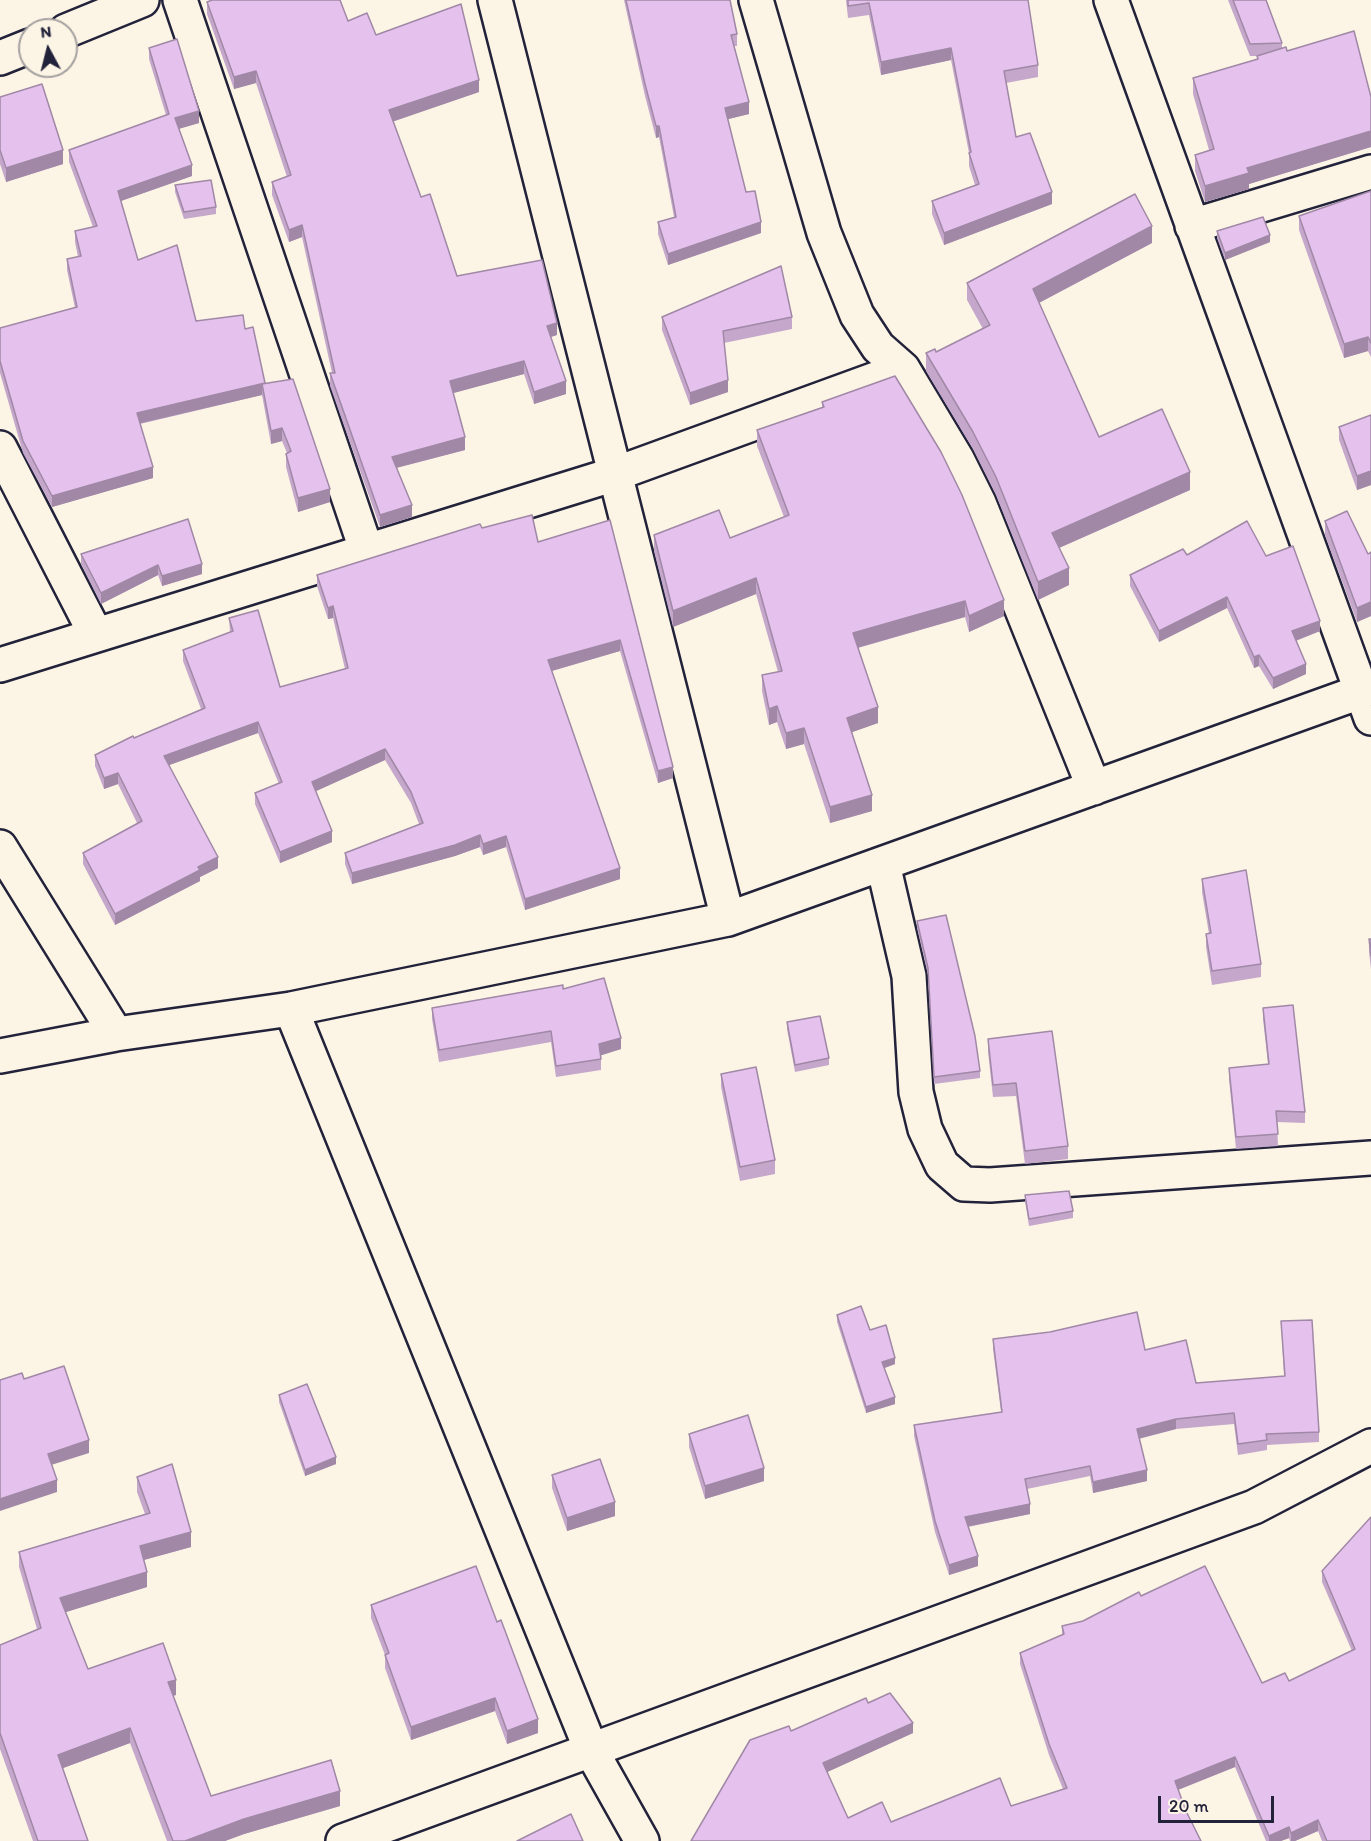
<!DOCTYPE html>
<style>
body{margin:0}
#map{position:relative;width:1371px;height:1841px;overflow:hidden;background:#fcf5e5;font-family:Itim,sans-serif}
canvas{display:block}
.north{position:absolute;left:18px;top:18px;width:60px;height:60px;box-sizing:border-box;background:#fcf5e5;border:2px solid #a5a1a1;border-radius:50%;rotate:353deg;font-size:16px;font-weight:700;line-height:24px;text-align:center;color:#22223b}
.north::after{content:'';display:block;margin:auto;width:21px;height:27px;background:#22223b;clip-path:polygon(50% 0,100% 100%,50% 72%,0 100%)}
.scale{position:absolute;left:1158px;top:1796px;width:116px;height:27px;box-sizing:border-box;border:3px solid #22223b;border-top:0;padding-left:8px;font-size:18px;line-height:21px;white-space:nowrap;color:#22223b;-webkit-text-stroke:4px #fcf5e5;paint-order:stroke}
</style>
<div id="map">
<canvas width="1371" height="1841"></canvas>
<div class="north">N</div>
<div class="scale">20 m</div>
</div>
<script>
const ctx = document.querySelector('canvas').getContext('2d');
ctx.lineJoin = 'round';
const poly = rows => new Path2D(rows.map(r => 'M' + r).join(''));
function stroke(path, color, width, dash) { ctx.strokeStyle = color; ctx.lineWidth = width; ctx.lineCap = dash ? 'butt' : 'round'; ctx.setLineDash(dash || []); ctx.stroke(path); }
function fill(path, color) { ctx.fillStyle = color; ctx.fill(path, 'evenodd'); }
const minor = poly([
 [180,0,367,552],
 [495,0,728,919],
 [756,0,824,233,857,315,878,347,903,369,957,459,979,503,1094,788],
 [1111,0,1371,718],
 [66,31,142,0],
 [0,58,30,46],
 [1192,226,1371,172],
 [0,448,96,635],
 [0,665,615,474,903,369],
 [0,847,116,1034],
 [883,864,909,976,916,1092,925,1129,942,1165,964,1184,990,1185,1371,1158],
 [291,1009,592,1752,642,1841],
 [0,1056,116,1034,291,1009,728,919,1371,688],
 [343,1841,1254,1507,1371,1446]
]);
const wall = poly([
 [624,0,730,0,737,34,737,46,734,46,749,114,727,119,746,192,761,233,668,265,658,234,658,222,674,217,659,137,656,138,645,96],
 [846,0,1028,0,1038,65,1038,77,1006,83,1016,137,1052,204,944,245,932,214,932,201,975,185,969,166,969,153,951,60,881,75,869,15,848,18],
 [1228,0,1266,0,1282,43,1282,48,1371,97,1371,147,1249,184,1249,189,1205,202,1195,171,1195,155,1209,150,1193,94,1193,78,1257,59,1257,56,1258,56,1250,56],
 [207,2,348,21,376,35,479,92,393,121,421,197,457,276,557,335,551,337,566,394,534,404,524,374,453,393,465,450,396,468,412,517,380,527,330,386,330,373,332,373,302,237,289,242,272,195,272,182,287,177,256,83,234,89,207,14],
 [149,48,199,123,178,129,192,176,121,201,138,260,196,321,245,329,265,384,330,502,298,512,286,467,286,454,287,453,282,441,271,444,262,395,140,424,153,478,52,507,23,453,0,373,0,328,75,308,67,270,67,259,78,257,75,242,75,231,93,227,69,162,69,150,166,115,149,59],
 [0,97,63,164,6,182,0,164],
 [175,185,216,207,216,214,184,219,175,192],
 [1371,191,1371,357,1368,351,1344,358,1299,230,1299,216],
 [1217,231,1270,242,1225,260,1217,238],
 [1152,243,1039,303,1099,437,1190,490,1059,548,1069,585,1038,600,996,495,973,449,926,371,926,353,936,352,983,329,967,300,967,283],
 [662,317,792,317,792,329,724,343,728,392,690,405,662,330],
 [822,402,1004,616,969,632,965,617,858,648,878,723,852,732,872,811,830,823,804,744,786,749,777,722,769,725,762,691,762,675,778,672,756,594,673,627,654,551,654,535,730,538,784,517,757,446,757,430,822,407],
 [1371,415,1371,485,1357,490,1339,440,1339,427],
 [188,519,202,574,162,586,158,575,101,604,81,564,81,554],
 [610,520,673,778,658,783,620,651,552,671,620,879,525,910,506,847,483,855,480,847,455,856,352,884,345,864,345,853,419,824,411,803,385,760,315,791,332,842,280,863,255,804,255,793,279,784,258,733,169,765,218,868,200,877,200,881,115,925,83,864,83,853,137,823,118,784,104,789,95,766,95,755,201,709,183,661,183,650,230,632,229,618,280,687,345,669,333,618,328,619,317,586,317,575,482,528,538,542],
 [1325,521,1368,554,1371,552,1371,616,1357,622,1325,535],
 [1187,555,1266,556,1320,631,1296,641,1306,674,1273,689,1259,666,1254,668,1227,608,1159,642,1130,586,1130,575],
 [1202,879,1261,964,1261,977,1212,985,1206,947,1206,934,1209,934,1202,892],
 [917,921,980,1071,980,1078,934,1084,928,975,917,928],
 [1369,939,1371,939,1371,969,1369,952],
 [563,989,621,1049,601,1055,601,1070,556,1077,551,1042,439,1062,432,1019,432,1008],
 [1263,1008,1305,1112,1305,1123,1277,1122,1278,1146,1236,1149,1229,1079,1229,1068,1268,1064,1263,1019],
 [787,1022,829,1058,829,1065,795,1072,787,1029],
 [988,1039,1068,1146,1068,1159,1025,1164,1016,1096,993,1097,988,1052],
 [721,1074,775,1160,775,1174,740,1181,721,1087],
 [1025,1195,1073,1211,1073,1218,1029,1226,1025,1201],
 [837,1315,870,1330,895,1364,884,1368,895,1404,866,1413,837,1322],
 [1281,1321,1319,1432,1319,1442,1267,1445,1267,1450,1238,1455,1234,1424,1176,1429,1139,1439,1147,1481,1093,1493,1090,1476,1027,1489,1030,1514,968,1527,978,1566,949,1575,935,1532,914,1436,914,1425,1001,1412,993,1349,993,1339,1145,1350,1196,1383,1284,1376],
 [279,1395,336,1464,305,1476,279,1402],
 [689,1434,764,1481,705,1499,689,1447],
 [552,1475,615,1516,567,1531,552,1488],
 [137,1477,191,1547,144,1560,147,1587,65,1612,88,1669,176,1695,173,1696,211,1796,340,1806,244,1834,225,1841,167,1841,130,1743,63,1768,88,1841,33,1841,0,1749,0,1645,37,1629,19,1567,19,1552,145,1514,137,1492],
 [1371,1517,1371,1841,1322,1841,1318,1831,1295,1841,1290,1841,1289,1838,1281,1841,1266,1841,1235,1767,1178,1790,1186,1811,691,1841,791,1731,868,1703,913,1733,827,1772,848,1818,891,1822,1011,1806,1063,1789,1049,1755,1020,1664,1020,1653,1062,1635,1062,1626,1083,1621,1141,1596,1262,1683,1289,1681,1352,1651,1322,1582,1322,1571],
 [371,1605,497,1622,538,1733,507,1744,495,1711,411,1740,385,1668,385,1655,371,1618]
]);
const shadedWall = poly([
 [951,48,951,60,881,75,881,62],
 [256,71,256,83,234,89,234,77],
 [479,80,479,92,389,123,389,110],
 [749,102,749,114,725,120,725,108],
 [199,111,199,123,175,130,175,118],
 [656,126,659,126,659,137,656,138],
 [1371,131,1371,147,1249,184,1249,189,1205,202,1205,186,1247,168],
 [63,150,63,164,6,182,6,168],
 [192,165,192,176,118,202,118,191],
 [1052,192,1052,204,944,245,944,233],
 [761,222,761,233,668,265,668,254],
 [302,225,302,237,289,242,289,230],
 [1152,226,1152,243,1033,306,1033,289],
 [1270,235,1270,242,1225,260,1225,253],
 [557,323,557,335,547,338,547,326],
 [1368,337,1368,351,1344,358,1344,344],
 [524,361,524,374,450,394,450,381],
 [728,380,728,392,690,405,690,393],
 [566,381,566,394,534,404,534,392],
 [265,383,265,394,262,384,262,395,137,424,137,413],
 [282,428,282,441,271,444,271,431],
 [465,437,465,450,392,469,392,457],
 [153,467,153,478,52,507,52,496],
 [1371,471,1371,485,1357,490,1357,476],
 [1190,472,1190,490,1052,551,1052,533],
 [330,489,330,502,298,512,298,498],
 [412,505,412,517,380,527,380,515],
 [202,564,202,574,162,586,162,576],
 [158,565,158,575,101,604,101,593],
 [1069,568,1069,585,1038,600,1038,582],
 [756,578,756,594,673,627,673,611],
 [1227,597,1227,608,1159,642,1159,631],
 [1004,600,1004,616,969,632,969,616],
 [965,601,965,617,853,649,853,633],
 [1371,602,1371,616,1357,622,1357,608],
 [333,606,333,618,328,619,328,608],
 [1320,621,1320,631,1292,642,1292,631],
 [620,640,620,651,548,672,548,660],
 [1259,655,1259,666,1254,668,1254,657],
 [1306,664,1306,674,1273,689,1273,678],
 [777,706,777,722,769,725,769,709],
 [878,707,878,723,847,734,847,718],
 [258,722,258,733,164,767,164,756],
 [804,728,804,744,786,749,786,733],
 [385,749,385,760,312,793,312,782],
 [673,767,673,778,658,783,658,771],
 [118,773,118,784,104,789,104,778],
 [872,795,872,811,830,823,830,807],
 [332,831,332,842,280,863,280,852],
 [480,835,480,847,455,856,352,884,352,873],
 [506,836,506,847,483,855,483,844],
 [218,857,218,868,200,877,200,881,115,925,115,914,198,867],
 [620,868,620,879,525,910,525,899],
 [621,1038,621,1049,599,1056,599,1044],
 [895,1358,895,1364,882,1369,882,1362],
 [895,1397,895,1404,866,1413,866,1407],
 [1176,1419,1176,1429,1137,1439,1137,1429],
 [89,1440,89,1453,48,1466,48,1454],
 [336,1457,336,1464,305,1476,305,1470],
 [764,1468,764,1481,705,1499,705,1486],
 [1147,1470,1147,1481,1093,1493,1093,1482],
 [57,1480,57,1492,0,1511,0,1499],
 [615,1502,615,1516,567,1531,567,1518],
 [1030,1504,1030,1514,965,1527,965,1517],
 [191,1532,191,1547,140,1561,140,1546],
 [978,1556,978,1566,949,1575,949,1565],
 [147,1572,147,1587,60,1614,60,1598],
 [176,1680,176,1695,168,1697,168,1682],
 [495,1698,495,1711,411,1740,411,1727],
 [538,1719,538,1733,507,1744,507,1731],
 [913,1723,913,1733,823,1774,823,1763],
 [130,1728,130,1743,58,1770,58,1755],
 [1235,1757,1235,1767,1175,1791,1175,1781],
 [340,1791,340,1806,244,1834,225,1841,185,1841,244,1819],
 [1318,1820,1318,1831,1295,1841,1291,1841,1291,1833],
 [1289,1827,1289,1838,1281,1841,1269,1841,1269,1836]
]);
const building = poly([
 [212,0,340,0,348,21,367,13,376,35,461,4,479,80,389,110,421,197,430,194,457,276,542,260,557,323,547,326,566,381,534,392,524,361,450,381,465,437,392,457,412,505,380,515,330,373,335,373,302,225,289,230,272,182,291,175,256,71,234,77,207,2,212,0],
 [626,0,730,0,737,34,731,35,749,102,725,108,746,192,755,191,761,222,668,254,658,222,676,217,659,126,656,126,645,84,626,0],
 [848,0,1028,0,1038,65,1004,71,1016,137,1030,133,1052,192,944,233,932,201,979,184,969,153,971,152,951,48,881,62,869,3,848,6,848,0],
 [1233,0,1266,0,1282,43,1250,44,1233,0],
 [1354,31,1371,97,1371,131,1247,168,1249,173,1205,186,1195,155,1214,149,1193,78,1258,59,1257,56,1286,47,1287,51,1354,31],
 [177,39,199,111,175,118,192,165,118,191,138,260,177,245,196,321,243,315,245,329,253,327,265,383,137,413,153,467,52,496,23,441,0,361,0,328,77,307,67,259,81,256,75,231,97,226,69,150,169,114,149,48,177,39],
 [42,84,63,150,6,168,0,150,0,97,42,84],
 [211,180,216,207,184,212,175,185,211,180],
 [1371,191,1371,343,1368,337,1344,344,1299,216,1371,191],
 [1135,194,1152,226,1033,289,1099,437,1162,409,1190,472,1052,533,1069,568,1038,582,996,477,973,432,926,353,935,349,936,352,990,325,967,283,1135,194],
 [1263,217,1270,235,1225,253,1217,231,1263,217],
 [781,266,792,317,723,331,728,380,690,393,662,317,781,266],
 [895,376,941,452,962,495,1004,600,969,616,965,601,853,633,878,707,847,718,872,795,830,807,804,728,786,733,777,706,769,709,762,675,782,671,756,578,673,611,654,535,719,510,730,538,789,515,757,430,824,407,822,402,895,376],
 [293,379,330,489,298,498,286,454,291,451,282,428,271,431,262,384,293,379],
 [1371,415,1371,471,1357,476,1339,427,1371,415],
 [1347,511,1368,554,1371,552,1371,602,1357,608,1325,521,1347,511],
 [532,515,538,542,610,520,673,767,658,771,620,640,548,660,620,868,525,899,506,836,483,844,480,835,455,845,352,873,345,853,423,823,411,792,385,749,312,782,332,831,280,852,255,793,282,782,258,722,164,756,218,857,198,867,200,870,115,914,83,853,142,821,118,773,104,778,95,755,133,736,134,738,205,708,183,650,233,631,229,618,258,610,280,687,348,668,333,606,328,608,317,575,480,524,482,528,532,515],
 [188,519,202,564,162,576,158,565,101,593,81,554,188,519],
 [1247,521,1266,556,1293,546,1320,621,1292,631,1306,664,1273,678,1259,655,1254,657,1227,597,1159,631,1130,575,1183,549,1187,555,1247,521],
 [1246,870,1261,964,1212,971,1206,934,1211,933,1202,879,1246,870],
 [946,915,975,1036,980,1071,934,1077,928,968,917,921,946,915],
 [1369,939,1371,939,1371,956,1369,939],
 [604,978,621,1038,599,1044,601,1059,556,1066,551,1031,439,1050,432,1008,563,985,563,989,604,978],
 [1293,1005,1305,1112,1276,1111,1278,1134,1236,1137,1229,1068,1269,1064,1263,1008,1293,1005],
 [820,1016,829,1058,795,1065,787,1022,820,1016],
 [1052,1031,1068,1146,1025,1151,1016,1083,993,1085,988,1039,1052,1031],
 [756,1067,775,1160,740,1167,721,1074,756,1067],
 [1069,1191,1073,1211,1029,1219,1025,1195,1069,1191],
 [861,1306,870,1330,886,1325,895,1358,882,1362,895,1397,866,1407,837,1315,861,1306],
 [1137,1312,1145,1350,1186,1340,1196,1383,1285,1376,1281,1321,1312,1320,1319,1432,1266,1434,1267,1440,1238,1444,1234,1413,1176,1419,1137,1429,1147,1470,1093,1482,1090,1466,1025,1479,1030,1504,965,1517,978,1556,949,1565,935,1521,914,1425,1002,1412,993,1339,1050,1332,1137,1312],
 [64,1366,89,1440,48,1454,57,1480,0,1499,0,1380,22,1373,24,1379,64,1366],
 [307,1384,336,1457,305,1470,279,1395,307,1384],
 [748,1415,764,1468,705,1486,689,1434,748,1415],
 [600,1459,615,1502,567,1518,552,1475,600,1459],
 [172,1464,191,1532,140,1546,147,1572,60,1598,88,1669,163,1643,176,1680,168,1682,211,1796,331,1760,340,1791,244,1819,185,1841,173,1841,130,1728,58,1755,88,1841,38,1841,0,1733,0,1645,41,1628,19,1552,150,1513,137,1477,172,1464],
 [1371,1517,1371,1841,1327,1841,1318,1820,1291,1833,1289,1827,1269,1836,1235,1757,1175,1781,1186,1811,1201,1841,691,1841,750,1740,789,1726,791,1731,866,1698,868,1703,890,1693,913,1723,823,1763,848,1818,882,1802,891,1822,1000,1778,1011,1806,1067,1788,1049,1744,1020,1653,1064,1634,1062,1626,1083,1621,1139,1592,1141,1596,1205,1566,1262,1683,1285,1673,1289,1681,1355,1649,1322,1571,1371,1517],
 [476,1566,497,1622,501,1620,538,1719,507,1731,495,1698,411,1727,385,1655,389,1653,371,1605,476,1566],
 [571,1814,583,1841,517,1841,571,1814]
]);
stroke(minor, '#22223b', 38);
stroke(minor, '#fcf5e5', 33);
fill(wall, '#c5a7cc');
fill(shadedWall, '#a088a6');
fill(building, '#e5c2ed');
stroke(building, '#a088a6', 1.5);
</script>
